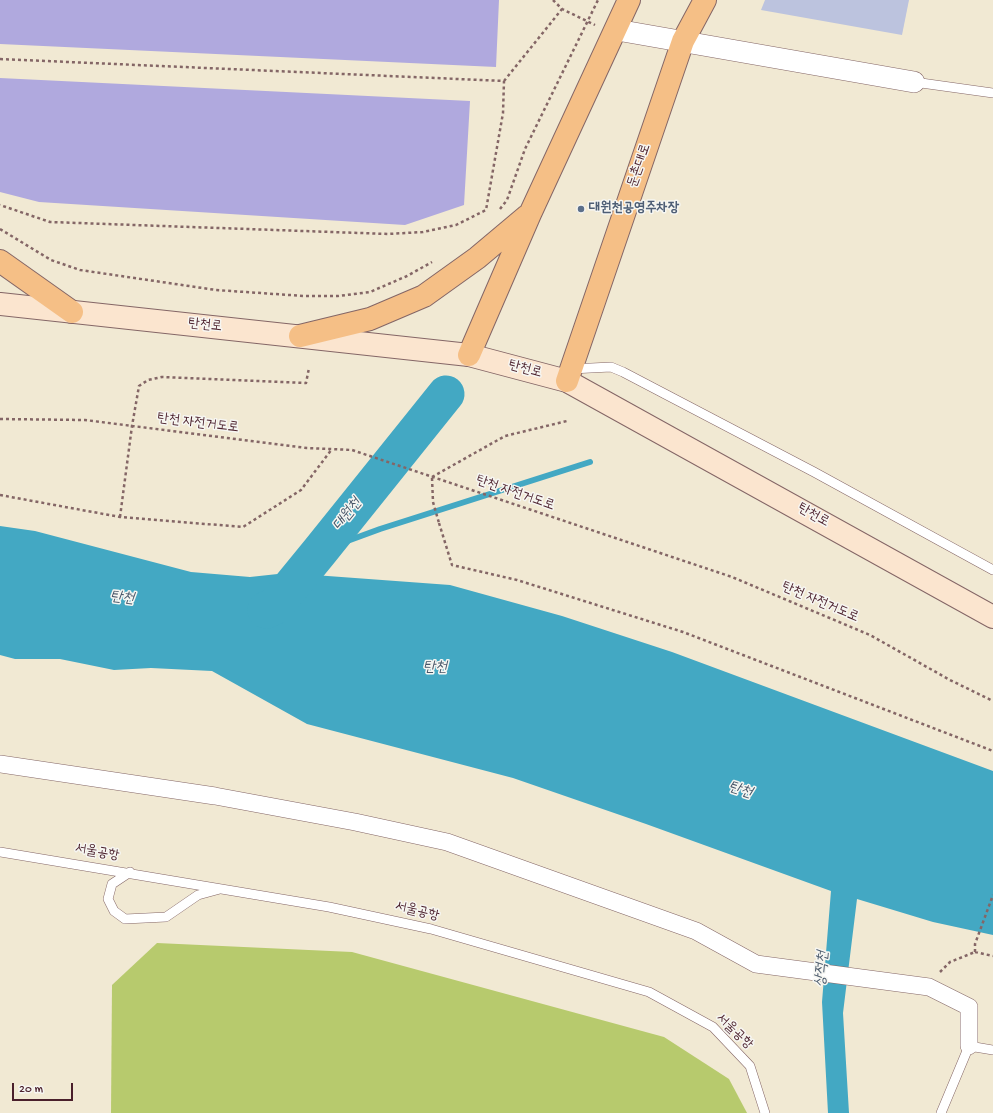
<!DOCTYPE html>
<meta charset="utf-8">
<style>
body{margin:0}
#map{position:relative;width:993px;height:1113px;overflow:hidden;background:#f1e9d3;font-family:"Gochi Hand",sans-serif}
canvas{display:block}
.scale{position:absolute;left:12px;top:1083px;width:61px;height:18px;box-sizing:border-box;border:2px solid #4a1f2b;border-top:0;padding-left:5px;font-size:12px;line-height:14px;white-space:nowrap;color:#4a1f2b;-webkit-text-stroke:3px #f6f6f2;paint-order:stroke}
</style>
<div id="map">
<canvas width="993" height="1113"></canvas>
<div class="scale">20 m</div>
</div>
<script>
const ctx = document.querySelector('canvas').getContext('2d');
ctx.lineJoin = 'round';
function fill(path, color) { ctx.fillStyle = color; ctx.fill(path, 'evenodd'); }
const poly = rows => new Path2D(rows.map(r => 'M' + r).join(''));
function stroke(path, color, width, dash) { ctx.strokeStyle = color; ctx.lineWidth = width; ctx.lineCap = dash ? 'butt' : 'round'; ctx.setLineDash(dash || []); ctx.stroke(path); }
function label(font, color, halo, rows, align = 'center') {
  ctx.font = font + ' "Gochi Hand","Poor Story",sans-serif'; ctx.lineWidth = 3; ctx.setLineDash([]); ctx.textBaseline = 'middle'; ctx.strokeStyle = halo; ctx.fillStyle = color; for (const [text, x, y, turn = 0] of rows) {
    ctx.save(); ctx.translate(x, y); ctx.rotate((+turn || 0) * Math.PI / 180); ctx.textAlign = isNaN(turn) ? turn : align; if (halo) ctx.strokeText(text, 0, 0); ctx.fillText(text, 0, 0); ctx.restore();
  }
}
const industrial = poly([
 [765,0,909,0,902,35,761,10]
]);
const green = poly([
 [157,943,352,952,664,1037,729,1079,747,1113,111,1113,112,985]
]);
const water = poly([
 [0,526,35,531,191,572,250,577,287,573,450,585,562,616,672,652,993,771,993,935,933,922,857,899,843,1013,849,1113,828,1113,822,1002,831,891,646,824,513,778,307,724,212,671,151,668,114,670,60,659,15,659,0,655]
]);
const stream = poly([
 [320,551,380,529,590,462]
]);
const river = poly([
 [266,610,275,606,320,551,446,394]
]);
const building = poly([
 [0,0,499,0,496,67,0,44],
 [0,78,470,101,464,205,405,225,39,202,0,192]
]);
const path = poly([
 [553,0,562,9,595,25],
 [0,59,504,81,503,113,486,210,456,225,423,232,388,234,50,222,0,205],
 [504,81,562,9],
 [500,209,507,200,525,149,598,0],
 [0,229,51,260,80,270,216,290,304,296,338,296,370,292,407,276,432,262],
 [0,419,85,420,307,448,352,450,732,577,870,635,950,680,993,701],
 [432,477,505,436,567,421],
 [432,478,433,502],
 [0,495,120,517,243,527,301,490,332,449],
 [120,517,132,426,139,386,148,380,162,377,306,383,309,368],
 [439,523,452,565,517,580,683,632,993,751],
 [975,952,975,944,993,895],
 [975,952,993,956],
 [940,972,950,962,975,952]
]);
const service = poly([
 [914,82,993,93],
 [571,369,611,367,623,372,814,472,993,570],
 [0,852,329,907,431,929,649,992,713,1027,750,1066,765,1113],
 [130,872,112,884,108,899,114,911,125,919,166,917,198,895,220,889],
 [941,1113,969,1046,993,1050]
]);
const minor = poly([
 [0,764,215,796,355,822,447,842,696,931,756,964,929,987,969,1007,969,1046]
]);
const tertiary = poly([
 [617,30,914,82]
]);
const secondary = poly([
 [0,304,469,355,567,381,993,617]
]);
const primary = poly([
 [0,261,72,312],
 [300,336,370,319,424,296,477,258,527,216],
 [469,355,530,214,629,0],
 [567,381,683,41,705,0]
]);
const pathBridge = poly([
 [433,502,439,523]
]);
const markers = [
 [581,209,4,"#5c6f8a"]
];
const streetNames = [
 ["둔촌대로",640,166,-71],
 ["탄천로",205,326,6],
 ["탄천로",525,370,15],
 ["탄천 자전거도로",198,424,7],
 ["탄천 자전거도로",515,494,19],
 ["탄천로",813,516,29],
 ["탄천 자전거도로",820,603,23],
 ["서울공항",97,853,9],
 ["서울공항",417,912,13],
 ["서울공항",734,1032,43]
];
const serviceNames = [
 ["대원천공영주차장",589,209]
];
const waterNames = [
 ["대원천",348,515,-51],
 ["탄천",122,599,6],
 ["탄천",435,669],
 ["탄천",740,791,18],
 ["상적천",823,969,-85]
];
fill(industrial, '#bcc3de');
fill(green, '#b7ca6d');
fill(water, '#43a8c3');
stroke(stream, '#43a8c3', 6);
stroke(river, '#43a8c3', 37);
fill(building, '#b0a9de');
stroke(service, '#846666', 10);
stroke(minor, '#846666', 18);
stroke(tertiary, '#846666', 22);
stroke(secondary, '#846666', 24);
stroke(primary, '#846666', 24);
stroke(path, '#846666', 2.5, [3, 3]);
stroke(service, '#fff', 9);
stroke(minor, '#fff', 17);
stroke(tertiary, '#fff', 21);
stroke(secondary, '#fbe5cf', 22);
stroke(primary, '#f5bf86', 22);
stroke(pathBridge, '#846666', 2.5, [3, 3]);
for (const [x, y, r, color] of markers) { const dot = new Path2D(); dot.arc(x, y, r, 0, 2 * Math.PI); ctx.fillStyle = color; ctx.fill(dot); stroke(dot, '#f6f6f2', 1.5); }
label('14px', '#4a1f2b', '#f6f6f2', streetNames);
label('bold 14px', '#4e5e75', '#f6f6f2', serviceNames, 'left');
label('italic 15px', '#475668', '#f6f6f2', waterNames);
</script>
